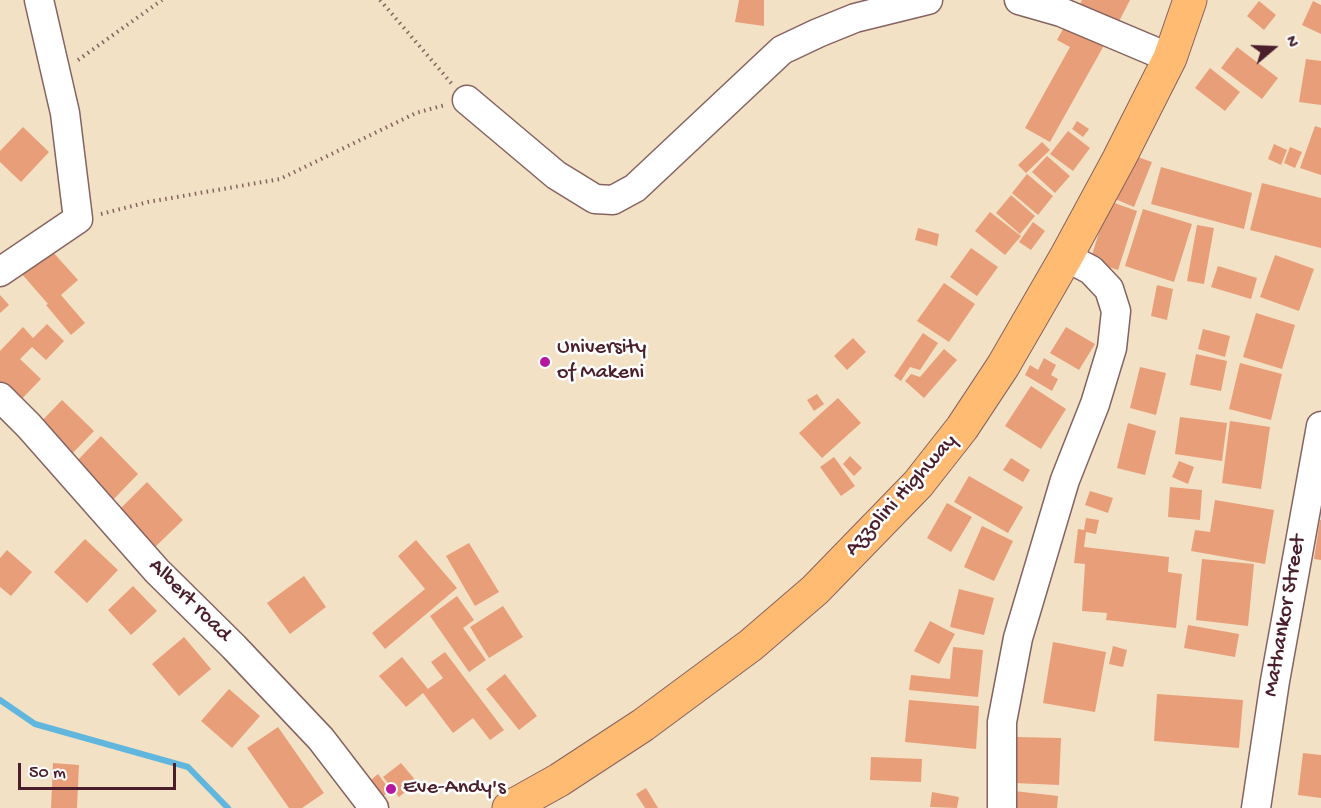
<!DOCTYPE html>
<style>
body{margin:0}
#map{position:relative;width:1321px;height:808px;overflow:hidden;background:#f2e1c5;font-family:"Gochi Hand",sans-serif}
canvas{display:block}
.north{position:absolute;left:1243px;top:18px;width:60px;height:60px;-webkit-text-stroke:4px #fff;paint-order:stroke;rotate:71deg;font-size:16px;font-weight:700;line-height:24px;text-align:center;color:#4a1f2b}
.north::after{content:'';display:block;margin:auto;width:21px;height:27px;background:#4a1f2b;clip-path:polygon(50% 0,100% 100%,50% 72%,0 100%)}
.scale{position:absolute;left:18px;top:763px;width:158px;height:27px;box-sizing:border-box;border:3px solid #4a1f2b;border-top:0;padding-left:8px;font-size:18px;line-height:21px;white-space:nowrap;color:#4a1f2b;-webkit-text-stroke:4px #fff;paint-order:stroke}
</style>
<div id="map">
<canvas width="1321" height="808"></canvas>
<div class="north">N</div>
<div class="scale">50 m</div>
</div>
<script>
const ctx = document.querySelector('canvas').getContext('2d');
ctx.lineJoin = 'round';
const poly = rows => new Path2D(rows.map(r => 'M' + r).join(''));
function stroke(path, color, width, dash) { ctx.strokeStyle = color; ctx.lineWidth = width; ctx.lineCap = dash ? 'butt' : 'round'; ctx.setLineDash(dash || []); ctx.stroke(path); }
function fill(path, color) { ctx.fillStyle = color; ctx.fill(path, 'evenodd'); }
function label(font, color, halo, rows, align = 'center') {
  ctx.font = font + ' "Gochi Hand",sans-serif'; ctx.lineWidth = 5; ctx.setLineDash([]); ctx.textBaseline = 'middle'; ctx.strokeStyle = halo; ctx.fillStyle = color; for (const [text, x, y, turn = 0] of rows) {
    ctx.save(); ctx.translate(x, y); ctx.rotate((+turn || 0) * Math.PI / 180); ctx.textAlign = isNaN(turn) ? turn : align; if (halo) ctx.strokeText(text, 0, 0); ctx.fillText(text, 0, 0); ctx.restore();
  }
}
const stream = poly([
 [0,700,35,724,188,767,228,808]
]);
const building = poly([
 [739,0,764,0,764,26,735,22],
 [1082,0,1130,0,1114,31,1076,12],
 [1259,1,1276,15,1264,30,1247,16],
 [1313,1,1321,5,1321,34,1302,25],
 [1069,18,1107,40,1050,142,1025,128,1070,47,1057,40],
 [1237,47,1278,78,1262,99,1221,68],
 [1306,59,1321,61,1321,105,1299,102],
 [1210,68,1240,92,1225,111,1195,88],
 [1077,121,1089,129,1083,137,1072,129],
 [1315,126,1321,128,1321,175,1300,168],
 [23,127,49,152,21,182,0,162,0,151],
 [1068,131,1090,148,1073,171,1050,154],
 [1042,142,1050,150,1026,173,1018,165],
 [1274,144,1287,150,1281,165,1268,159],
 [1290,147,1302,152,1295,168,1284,163],
 [1132,155,1152,162,1134,207,1115,199],
 [1047,156,1070,176,1055,193,1032,172],
 [1161,167,1252,193,1244,229,1151,204],
 [1027,174,1053,196,1038,215,1012,193],
 [1262,183,1321,198,1321,248,1250,230],
 [1011,195,1035,216,1020,234,996,213],
 [1109,201,1137,211,1118,270,1090,261],
 [1143,209,1192,224,1174,282,1125,266],
 [990,212,1021,236,1005,255,975,231],
 [1033,222,1045,231,1031,250,1019,242],
 [1197,225,1214,228,1204,284,1187,281],
 [918,228,939,234,937,246,915,240],
 [971,248,998,267,977,296,950,277],
 [52,251,78,280,61,295,85,323,71,335,46,305,48,304,15,266,26,257,34,267],
 [1275,255,1314,269,1299,311,1260,297],
 [1218,266,1257,278,1251,299,1211,287],
 [944,283,975,304,949,342,917,321],
 [1157,285,1173,289,1167,320,1151,316],
 [0,295,9,305,0,313],
 [1256,313,1295,325,1282,369,1243,357],
 [47,324,64,341,46,360,32,347,20,359,41,379,15,406,0,391,0,351,23,327,33,338],
 [1066,327,1095,344,1079,370,1050,353],
 [1203,329,1230,336,1225,357,1198,349],
 [923,333,938,343,920,370,910,367,901,381,894,376],
 [853,338,866,352,847,370,834,356],
 [944,349,957,360,924,398,905,381,911,374,920,377],
 [1196,354,1227,361,1221,391,1190,385],
 [1044,358,1056,365,1051,375,1058,379,1052,391,1025,375,1030,365,1038,370],
 [1240,363,1282,374,1271,420,1229,409],
 [1140,367,1166,373,1156,415,1130,408],
 [1031,386,1066,409,1041,449,1005,426],
 [817,394,824,404,814,411,807,400],
 [838,398,861,423,822,458,799,433],
 [62,400,94,431,67,459,35,428],
 [1180,417,1227,423,1222,461,1175,454],
 [1230,421,1270,427,1261,489,1222,483],
 [1128,423,1156,431,1145,475,1117,468],
 [101,436,138,474,111,502,73,465],
 [850,456,862,468,854,476,843,464],
 [834,457,855,486,841,496,820,467],
 [1011,458,1030,470,1023,482,1003,470],
 [1179,461,1194,467,1188,484,1172,477],
 [969,476,1023,507,1008,533,954,502],
 [147,482,183,520,154,548,118,511],
 [1170,487,1202,490,1200,520,1168,517],
 [1090,491,1113,498,1108,513,1085,505],
 [1215,500,1274,510,1265,564,1191,551,1195,530,1210,532],
 [947,503,972,517,951,552,927,538],
 [1086,518,1099,520,1096,534,1086,532,1084,547,1169,557,1168,572,1182,574,1176,628,1106,620,1107,613,1082,611,1085,564,1074,563,1078,529,1084,530],
 [1320,520,1321,520,1321,560,1314,559],
 [982,526,1013,541,994,581,964,567],
 [85,539,118,570,87,603,54,572],
 [416,540,457,588,385,649,372,633,425,589,398,556],
 [469,543,499,592,475,606,446,556],
 [7,550,32,572,11,596,0,587,0,558],
 [1202,559,1254,564,1248,626,1196,620],
 [304,576,326,607,290,634,267,603],
 [133,586,157,611,131,635,108,610],
 [959,589,994,598,984,635,950,627],
 [457,596,474,620,463,628,486,660,469,672,430,616],
 [503,606,523,637,489,658,470,627],
 [930,621,955,634,939,664,914,651],
 [1188,625,1239,634,1235,657,1184,648],
 [184,637,211,669,179,696,152,664],
 [1053,642,1106,652,1095,712,1043,703],
 [1113,646,1127,650,1123,667,1109,664],
 [953,647,983,650,978,697,909,690,911,675,950,679],
 [445,652,504,730,490,740,473,718,453,733,423,693,406,707,379,676,402,657,428,689,443,678,431,662],
 [505,674,537,716,519,730,486,689],
 [229,689,260,716,232,748,201,721],
 [1157,694,1243,700,1239,748,1154,741],
 [909,700,979,706,976,749,905,742],
 [278,727,324,793,302,808,289,808,247,748],
 [1016,737,1061,738,1059,785,1014,783],
 [1303,753,1321,755,1321,798,1298,795],
 [871,757,922,759,921,782,870,780],
 [53,763,79,765,77,808,51,808],
 [401,763,417,782,399,797,383,777],
 [378,774,390,790,379,800,366,784],
 [646,788,658,808,645,808,636,794],
 [1014,791,1058,796,1057,808,1013,808],
 [932,792,959,797,957,808,930,807]
]);
const path = poly([
 [380,0,452,84],
 [78,60,162,0],
 [101,214,148,202,280,179,416,113,445,105]
]);
const minor = poly([
 [1019,0,1061,12,1170,58],
 [467,100,556,175,595,199,613,200,635,188,782,50,818,33,855,18,928,0],
 [0,272,78,219,65,113,39,0],
 [0,397,29,426,157,571,234,647,321,739,374,808],
 [1002,808,1002,722,1018,638,1065,480,1095,404,1112,348,1116,311,1109,289,1091,270,1066,257],
 [1256,808,1275,681,1321,426]
]);
const major = poly([
 [509,808,559,780,643,725,751,645,815,590,918,484,962,428,1003,366,1066,257,1119,159,1170,58,1190,0]
]);
const markers = [
 [545,362,6,"#b5179e"],
 [391,789,6,"#b5179e"]
];
const poiNames = [
 ["University",557,349],
 ["of Makeni",557,374],
 ["Eve-Andy's",403,789]
];
const streetNames = [
 ["Azzolini Highway",902,496,-48],
 ["Albert road",189,601,45],
 ["Mathankor Street",1286,616,-80]
];
stroke(stream, '#60b6dc', 6);
fill(building, '#e99e7a');
stroke(minor, '#856361', 31);
stroke(major, '#856361', 35);
stroke(path, '#856361', 4, [1.5, 4.5]);
stroke(minor, '#fff', 28);
stroke(major, '#ffbb71', 33);
for (const [x, y, r, color] of markers) { const dot = new Path2D(); dot.arc(x, y, r, 0, 2 * Math.PI); ctx.fillStyle = color; ctx.fill(dot); stroke(dot, '#fff', 2); }
label('22px', '#4a1f2b', '#fff', poiNames, 'left');
label('22px', '#4a1f2b', '#fff', streetNames);
</script>
